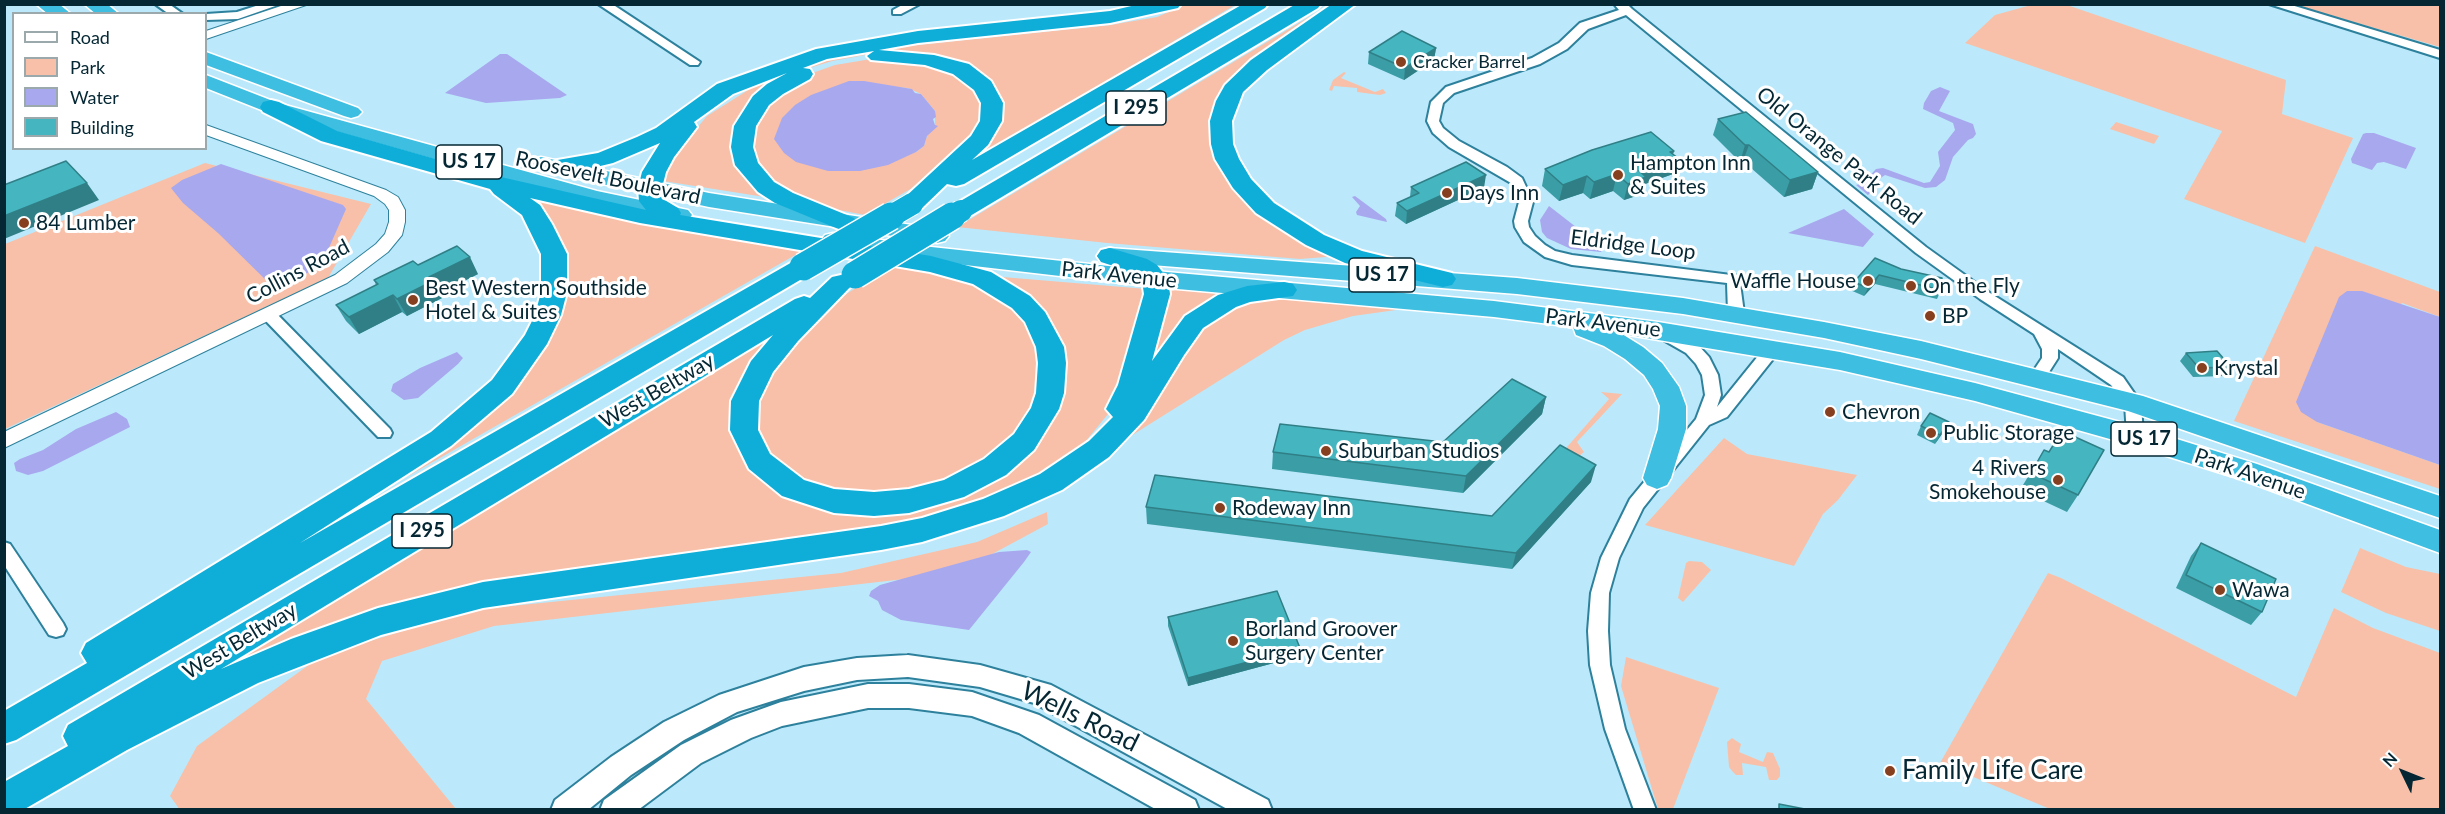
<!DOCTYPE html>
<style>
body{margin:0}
#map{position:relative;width:2445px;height:814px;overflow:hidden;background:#bbe9fb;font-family:Lato,sans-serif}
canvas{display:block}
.frame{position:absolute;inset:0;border:6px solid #042733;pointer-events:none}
.legend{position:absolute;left:12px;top:12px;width:195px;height:138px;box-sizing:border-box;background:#fff;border:2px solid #9ba9ad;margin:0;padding:8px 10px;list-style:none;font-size:18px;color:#042733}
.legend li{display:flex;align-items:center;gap:12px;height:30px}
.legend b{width:30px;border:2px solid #9ba9ad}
.north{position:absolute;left:2373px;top:742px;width:60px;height:60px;-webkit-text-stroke:4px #fff;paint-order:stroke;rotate:313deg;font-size:16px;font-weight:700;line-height:24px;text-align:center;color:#042733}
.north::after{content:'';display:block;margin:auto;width:21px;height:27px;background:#042733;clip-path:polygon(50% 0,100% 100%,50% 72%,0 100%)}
</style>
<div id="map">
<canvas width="2445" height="814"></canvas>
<div class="frame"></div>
<ul class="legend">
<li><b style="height:8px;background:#fff"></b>Road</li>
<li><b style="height:16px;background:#f8c0a8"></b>Park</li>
<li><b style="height:16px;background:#a8a8ef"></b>Water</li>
<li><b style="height:16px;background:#45b6c0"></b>Building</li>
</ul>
<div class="north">N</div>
</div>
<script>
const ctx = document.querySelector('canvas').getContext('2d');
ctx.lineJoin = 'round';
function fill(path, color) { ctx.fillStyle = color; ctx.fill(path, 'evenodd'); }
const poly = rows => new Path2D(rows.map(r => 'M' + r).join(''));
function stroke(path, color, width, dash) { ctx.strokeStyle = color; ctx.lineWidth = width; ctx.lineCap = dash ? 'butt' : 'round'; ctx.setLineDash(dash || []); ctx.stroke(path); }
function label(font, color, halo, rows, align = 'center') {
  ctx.font = font + ' Lato,sans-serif'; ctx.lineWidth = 6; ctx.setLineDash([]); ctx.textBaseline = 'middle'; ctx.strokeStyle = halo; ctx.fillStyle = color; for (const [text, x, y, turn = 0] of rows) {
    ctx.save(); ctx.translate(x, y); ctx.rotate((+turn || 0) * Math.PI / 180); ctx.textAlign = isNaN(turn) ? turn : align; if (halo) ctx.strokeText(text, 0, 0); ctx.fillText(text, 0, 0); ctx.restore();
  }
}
const green = poly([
 [1185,5,1235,5,975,158,970,155,994,126,971,72,870,54,832,61,806,69,742,120,771,198,663,181,677,152,707,116,753,87,806,65,887,48,1110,25,1157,17],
 [1329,5,1341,5,1224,94,1230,174,1339,256,1300,259,1107,243,957,227],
 [2031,5,2067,5,2286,80,2282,114,2353,138,2305,243,2184,199,2222,131,1965,43,1995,15],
 [2295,5,2440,5,2440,47],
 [871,59,921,62,962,77,982,97,984,117,974,137,921,183,865,215,808,204,756,171,749,132,758,110,804,76,835,65],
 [891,87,908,88,921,94,935,111,935,125,927,136,924,146,916,152],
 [1344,72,1346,73,1341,78,1375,92,1383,89,1386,93,1380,95,1357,92,1357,88,1334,86,1332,91,1329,90,1333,80],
 [2116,122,2159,136,2154,144,2110,129],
 [205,163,371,204,328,278,5,429,5,244],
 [516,192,804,250,347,511,465,429,563,295],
 [2315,246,2440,292,2440,317,2402,303,2317,422,2440,465,2440,489,2234,421],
 [896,263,969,277,1032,322,1043,390,1010,447,946,484,867,497,810,485,767,458,750,408,762,375,835,301],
 [990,276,1147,289,1113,408,1085,442,1037,479,956,516,570,572,161,701,764,338,771,343,747,454,852,508,1002,468,1057,359],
 [1165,288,1394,308,1396,310,1353,316,1305,330,1284,340,1110,449],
 [1601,392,1622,394,1577,442,1584,452,1579,456,1567,450,1567,447,1609,399],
 [1724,438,1747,454,1857,475,1838,500,1823,514,1794,566,1645,525],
 [1047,512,1048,524,957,573,494,626,382,661,366,699,456,809,180,810,170,796,197,746,321,656,471,610,841,573,977,542],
 [2360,548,2406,567,2440,574,2440,631,2386,613,2341,592],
 [1689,561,1702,562,1711,570,1683,602,1678,598,1686,563],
 [2048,573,2061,578,2296,697,2334,608,2373,628,2440,653,2440,809,2050,809,1940,763],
 [1626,657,1719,688,1673,809,1658,809,1621,686],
 [1732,738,1741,744,1739,752,1763,762,1767,752,1773,753,1780,769,1780,776,1777,780,1769,780,1766,767,1742,763,1743,775,1736,775,1732,771,1729,767,1727,742]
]);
const water = poly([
 [500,54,507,54,567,95,560,98,486,103,445,93],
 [849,81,864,81,912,89,915,93,921,94,935,111,936,117,933,119,935,125,938,126,927,136,924,146,916,152,888,165,860,171,828,171,796,162,784,153,774,139,782,118,795,105,811,95],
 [1940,87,1950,91,1939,111,1973,124,1976,134,1973,138,1968,140,1953,157,1945,180,1936,187,1925,188,1885,175,1875,182,1876,188,1868,195,1856,185,1863,183,1876,169,1883,168,1924,183,1930,182,1940,166,1938,152,1955,130,1953,123,1923,109,1924,103,1931,91],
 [2366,133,2374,133,2416,148,2406,169,2384,162,2377,163,2372,170,2352,163,2351,159,2363,134],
 [221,164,343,205,346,209,321,266,280,287,274,288,218,233,183,203,171,188,182,180],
 [1355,196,1386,219,1387,222,1357,215,1356,212,1360,206,1352,197],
 [1549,206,1603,248,1601,252,1571,249,1547,238,1542,232,1540,220],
 [1844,209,1874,234,1863,247,1788,233],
 [2347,291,2362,291,2440,317,2440,465,2317,422,2301,412,2296,402,2339,297],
 [457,352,463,358,458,364,418,398,404,400,391,391,393,384,420,368],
 [116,412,127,419,130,427,43,471,28,475,16,471,14,463,20,459,43,450,76,429],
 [1027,550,1031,552,1024,562,969,630,901,620,882,610,878,601,869,596,871,591,880,585,999,552]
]);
const minor = poly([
 [155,4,169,4,183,14,169,14,155,4],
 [262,4,281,4,238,19,206,20,206,14,237,12,262,4],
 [598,4,612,4,700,62,698,65,690,65,598,4],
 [904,4,920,4,901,14,893,14,893,10,904,4],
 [1614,4,1627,4,1632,9,1926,247,1990,293,2123,377,2141,403,2143,436,2141,440,2135,442,2129,440,2127,436,2125,404,2111,385,2058,349,2058,358,2042,383,2030,383,2028,379,2042,358,2042,349,2034,334,1980,299,1916,253,1626,15,1588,29,1567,49,1540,64,1454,93,1443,103,1439,121,1443,128,1459,141,1507,167,1522,178,1533,202,1528,221,1529,227,1535,236,1545,245,1555,251,1572,255,1739,276,1744,313,1736,318,1728,313,1727,283,1572,265,1545,257,1524,242,1515,227,1514,221,1519,202,1511,183,1449,147,1433,133,1427,121,1431,102,1446,87,1532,58,1559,43,1580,23,1619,10,1614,4],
 [2269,4,2288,4,2440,50,2440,58,2269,4],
 [268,309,273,310,390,429,392,433,390,437,378,437,263,318,260,314,268,309],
 [1664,328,1698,345,1709,357,1718,375,1721,395,1717,407,1767,345,1779,345,1781,349,1727,417,1709,425,1643,508,1619,558,1609,593,1608,631,1610,665,1625,729,1656,810,1634,810,1605,729,1590,665,1588,631,1591,593,1601,558,1630,499,1696,419,1705,395,1702,375,1696,364,1686,353,1658,337,1656,333,1664,328],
 [4,542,10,544,63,623,66,629,63,635,56,637,49,635,4,565,4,542]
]);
const tertiary = poly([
 [287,4,309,4,206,39,206,31,287,4],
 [206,125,386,190,398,197,405,210,405,222,402,235,388,252,347,283,4,448,4,432,335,275,376,244,385,234,389,222,389,210,385,204,374,196,206,135,206,125]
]);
const secondary = poly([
 [908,655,980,665,1051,685,1268,800,1272,810,1229,810,1034,703,980,687,908,677,857,680,804,691,737,712,684,740,631,775,588,810,551,810,555,800,611,757,664,722,719,695,804,667,857,658,908,655],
 [868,684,909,684,972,692,1039,715,1195,800,1199,810,1157,810,1019,733,972,716,909,708,868,708,782,726,751,738,701,763,638,810,600,810,604,800,681,745,731,720,781,702,868,684]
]);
const trunk = poly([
 [36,4,59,4,71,14,48,14,36,4],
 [84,4,107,4,119,14,96,14,84,4],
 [206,52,358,108,362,112,358,116,351,118,344,116,206,65,206,52],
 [206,75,278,103,597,191,688,210,692,215,688,220,680,222,594,204,264,111,206,88,206,75],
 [541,157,709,193,937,229,945,231,949,236,945,241,937,243,709,207,533,169,530,164,533,159,541,157],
 [833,233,922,246,1155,271,1494,301,1658,322,1840,352,1975,383,2135,426,2257,464,2440,530,2440,553,2237,478,2131,445,1975,401,1840,370,1622,334,1643,347,1662,363,1679,387,1686,406,1686,429,1671,478,1667,485,1657,489,1647,485,1643,478,1658,429,1660,406,1653,389,1644,375,1625,359,1604,346,1576,335,1573,327,1494,317,1155,287,922,260,825,245,821,240,825,235,833,233],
 [1109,248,1517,278,1683,298,1824,322,1921,341,2143,396,2440,496,2440,518,2128,411,1921,359,1824,338,1683,314,1517,294,1101,261,1097,256,1101,251,1109,248]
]);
const motorway = poly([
 [1140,4,1181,4,1178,8,1110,23,918,43,879,50,934,55,969,64,991,81,1003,103,1002,121,988,145,972,160,1243,4,1268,4,1265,8,964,184,956,186,947,184,921,209,912,211,903,209,900,204,903,199,971,136,980,121,981,103,974,90,953,74,925,65,871,60,867,56,874,51,827,59,803,68,810,69,813,74,810,79,783,94,769,105,756,126,753,147,758,163,774,182,793,193,854,218,857,223,854,228,845,231,836,228,775,203,758,192,735,165,731,147,734,126,753,96,767,84,787,73,733,94,694,122,697,127,674,157,666,172,662,188,663,199,678,208,681,213,680,215,931,256,991,272,1030,296,1045,312,1064,347,1066,363,1064,393,1059,409,1034,450,1006,475,964,497,909,513,874,516,834,513,782,496,749,469,730,430,731,401,751,361,773,335,221,669,291,639,378,608,483,582,881,526,922,518,983,499,1040,474,1089,441,1113,417,1106,409,1118,385,1144,294,1142,281,1139,277,1129,271,1101,262,1097,256,1101,250,1110,248,1147,259,1157,265,1168,279,1170,294,1152,361,1185,316,1218,295,1247,286,1284,282,1293,284,1297,290,1293,296,1250,302,1236,307,1203,328,1184,355,1144,420,1109,457,1062,490,1004,516,922,542,881,550,483,608,381,635,258,683,127,750,23,810,4,810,4,782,68,746,63,736,68,725,795,299,804,296,810,298,832,277,841,275,850,277,854,283,798,341,773,372,759,401,758,430,770,454,804,480,834,489,874,492,909,489,944,480,984,459,1014,434,1031,408,1036,393,1038,363,1036,347,1025,322,1012,308,973,284,930,272,640,223,530,198,540,205,552,224,567,254,567,292,561,315,547,344,512,394,451,446,300,543,794,261,803,259,812,261,816,267,812,273,16,740,4,744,4,711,87,663,81,653,86,643,431,432,492,380,525,335,535,315,541,292,541,254,522,215,494,194,490,189,321,141,263,112,260,107,263,102,271,100,279,102,337,131,492,175,646,210,639,201,638,188,642,172,660,143,613,163,575,172,554,174,546,172,542,167,546,162,598,153,637,137,656,128,717,84,816,49,918,31,1110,11,1140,4],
 [1296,4,1321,4,1318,8,970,216,961,218,952,216,949,211,952,206,1296,4],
 [1332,4,1356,4,1267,70,1243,92,1232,121,1233,144,1239,159,1251,179,1274,203,1324,235,1362,251,1452,273,1456,279,1452,285,1443,287,1345,263,1306,245,1256,213,1233,188,1215,159,1211,144,1210,121,1216,101,1225,85,1251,60,1332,4]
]);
const motorwayBridgeFar1 = poly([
 [888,218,912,204],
 [950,218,961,211]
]);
const motorwayBridge = poly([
 [803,267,891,216],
 [855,275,952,216]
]);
const wall = poly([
 [1436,48,1434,60,1404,80,1368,64,1369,52],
 [1718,119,1818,172,1812,189,1784,197,1743,161,1740,162,1713,135],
 [1674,151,1673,154,1673,174,1645,184,1642,194,1624,200,1613,191,1590,199,1583,193,1559,201,1542,186,1545,169],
 [1411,187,1484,188,1406,224,1395,216,1397,203,1410,197],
 [1875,258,1941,290,1937,299,1875,284,1864,296,1850,290,1854,282],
 [418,265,478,274,440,293,442,298,407,316,402,312,359,334,346,321,336,305,376,285,374,280],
 [2186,353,2231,367,2224,376,2193,377,2180,361],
 [1546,397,1542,414,1463,493,1272,469,1273,452,1443,442],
 [1921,426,1944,431,1935,444,1917,435],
 [2062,431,2078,495,2067,512,2020,490,2044,450,2049,452],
 [1591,482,1512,569,1147,524,1146,507,1492,516],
 [2201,543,2262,612,2251,625,2176,588,2191,556],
 [1168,617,1300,648,1300,656,1188,686,1168,626]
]);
const shadedWall = poly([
 [1436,48,1434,60,1404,80,1405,68],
 [1745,145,1749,145,1743,161,1740,162],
 [1674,151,1671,160,1678,158,1673,174,1645,184,1642,194,1624,200,1628,184,1639,171,1670,152],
 [1818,172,1812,189,1784,197,1790,180],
 [1617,174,1613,191,1590,199,1594,182],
 [1486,175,1484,188,1406,224,1407,211],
 [1587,176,1583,193,1559,201,1563,185],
 [87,183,99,200,4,239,4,216],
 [470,257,478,274,440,293,442,298,407,316,397,299,429,277],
 [1879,275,1875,284,1864,296,1868,288],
 [393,295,402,312,359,334,349,317],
 [1546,397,1542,414,1463,493,1466,476],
 [1949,422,1944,431,1935,444,1940,435],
 [1596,465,1591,482,1512,569,1516,553],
 [1300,648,1300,656,1188,686,1188,678]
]);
const building = poly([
 [1402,31,1436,48,1405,68,1369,52,1402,31],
 [1746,112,1818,172,1790,180,1749,145,1745,145,1718,119,1746,112],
 [1651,132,1674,151,1670,152,1678,158,1639,171,1646,177,1628,184,1617,174,1594,182,1587,176,1563,185,1545,169,1592,150,1651,132],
 [66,161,87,183,4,216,4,185,66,161],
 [1466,162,1486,175,1407,211,1397,203,1419,193,1411,187,1466,162],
 [457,246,470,257,429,277,433,281,397,299,393,295,349,317,336,305,378,284,374,280,413,261,418,265,457,246],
 [1875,258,1901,269,1942,278,1941,290,1879,275,1868,288,1854,282,1875,258],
 [2217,351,2231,367,2199,368,2186,353,2217,351],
 [1512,379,1546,397,1466,476,1273,452,1280,424,1443,442,1512,379],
 [1930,413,1949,422,1940,435,1921,426,1930,413],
 [2062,431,2104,450,2078,495,2031,473,2044,450,2049,452,2062,431],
 [1560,445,1596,465,1516,553,1146,507,1155,475,1492,516,1560,445],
 [2201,543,2276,579,2262,612,2186,575,2201,543],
 [1277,591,1300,648,1188,678,1168,617,1277,591],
 [1779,804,1810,810,1779,810,1779,804]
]);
const markers = [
 [1401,62,6,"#87401f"],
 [1618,175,6,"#87401f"],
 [1447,193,6,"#87401f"],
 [24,223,6,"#87401f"],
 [1868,281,6,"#87401f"],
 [1911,286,6,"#87401f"],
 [413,300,6,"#87401f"],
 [1930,316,6,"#87401f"],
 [2202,368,6,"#87401f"],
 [1830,412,6,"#87401f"],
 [1931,433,6,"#87401f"],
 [1326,451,6,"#87401f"],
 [2058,480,6,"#87401f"],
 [1220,508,6,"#87401f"],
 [2220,590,6,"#87401f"],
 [1233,641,6,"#87401f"],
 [1890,771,6,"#87401f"]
];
const farPoinames = [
 ["Cracker Barrel",1413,62]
];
const shields = [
 [1136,108,60],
 [469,162,66],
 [1382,275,66],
 [2144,439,66],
 [422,531,60]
];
const shieldNames = [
 ["I 295",1136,108],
 ["US 17",469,162],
 ["US 17",1382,275],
 ["US 17",2144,439],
 ["I 295",422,531]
];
const streetNames = [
 ["Old Orange Park Road",1839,156,39],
 ["Roosevelt Boulevard",608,178,12],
 ["Eldridge Loop",1633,245,7],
 ["Collins Road",298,272,-28],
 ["Park Avenue",1119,275,6],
 ["Park Avenue",1603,323,7],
 ["West Beltway",657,391,-30],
 ["Park Avenue",2250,474,19],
 ["West Beltway",240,641,-31]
];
const poiNames = [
 ["Hampton Inn",1630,163],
 ["& Suites",1630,187],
 ["Days Inn",1459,193],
 ["84 Lumber",36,223],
 ["Waffle House",1856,281,"right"],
 ["On the Fly",1923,286],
 ["Best Western Southside",425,288],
 ["Hotel & Suites",425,312],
 ["BP",1942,316],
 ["Krystal",2214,368],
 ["Chevron",1842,412],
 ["Public Storage",1943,433],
 ["Suburban Studios",1338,451],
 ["4 Rivers",2046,468,"right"],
 ["Smokehouse",2046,492,"right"],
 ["Rodeway Inn",1232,508],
 ["Wawa",2232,590],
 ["Borland Groover",1245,629],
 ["Surgery Center",1245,653]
];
const nearStreetnames = [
 ["Wells Road",1080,717,26]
];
const nearPoinames = [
 ["Family Life Care",1902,771]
];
fill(green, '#f8c0a8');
fill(water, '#a8a8ef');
stroke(minor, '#2e819c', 4);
stroke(tertiary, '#2e819c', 2);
stroke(secondary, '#2e819c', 4);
stroke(trunk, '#fff', 3);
stroke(motorway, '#fff', 4);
fill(minor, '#fff');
fill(tertiary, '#fff');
fill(secondary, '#fff');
fill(trunk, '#3ebee0');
fill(motorway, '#0eaed9');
stroke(motorwayBridgeFar1, '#fff', 24, []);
stroke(motorwayBridge, '#fff', 30, []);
stroke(motorwayBridgeFar1, '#0eaed9', 22);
stroke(motorwayBridge, '#0eaed9', 27);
fill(wall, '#3b9da5');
fill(shadedWall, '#307f86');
fill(building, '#45b6c0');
stroke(building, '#307f86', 1.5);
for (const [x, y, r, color] of markers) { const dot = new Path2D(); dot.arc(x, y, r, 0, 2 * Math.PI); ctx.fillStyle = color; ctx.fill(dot); stroke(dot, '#fff', 2); }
label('18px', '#042733', '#fff', farPoinames, 'left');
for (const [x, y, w] of shields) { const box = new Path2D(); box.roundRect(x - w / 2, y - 17, w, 34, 4.5); ctx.fillStyle = '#fff'; ctx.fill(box); stroke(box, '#042733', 1.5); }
label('bold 20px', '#042733', null, shieldNames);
label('21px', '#042733', '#fff', streetNames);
label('21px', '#042733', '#fff', poiNames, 'left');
label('26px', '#042733', '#fff', nearStreetnames);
label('26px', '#042733', '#fff', nearPoinames, 'left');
</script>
